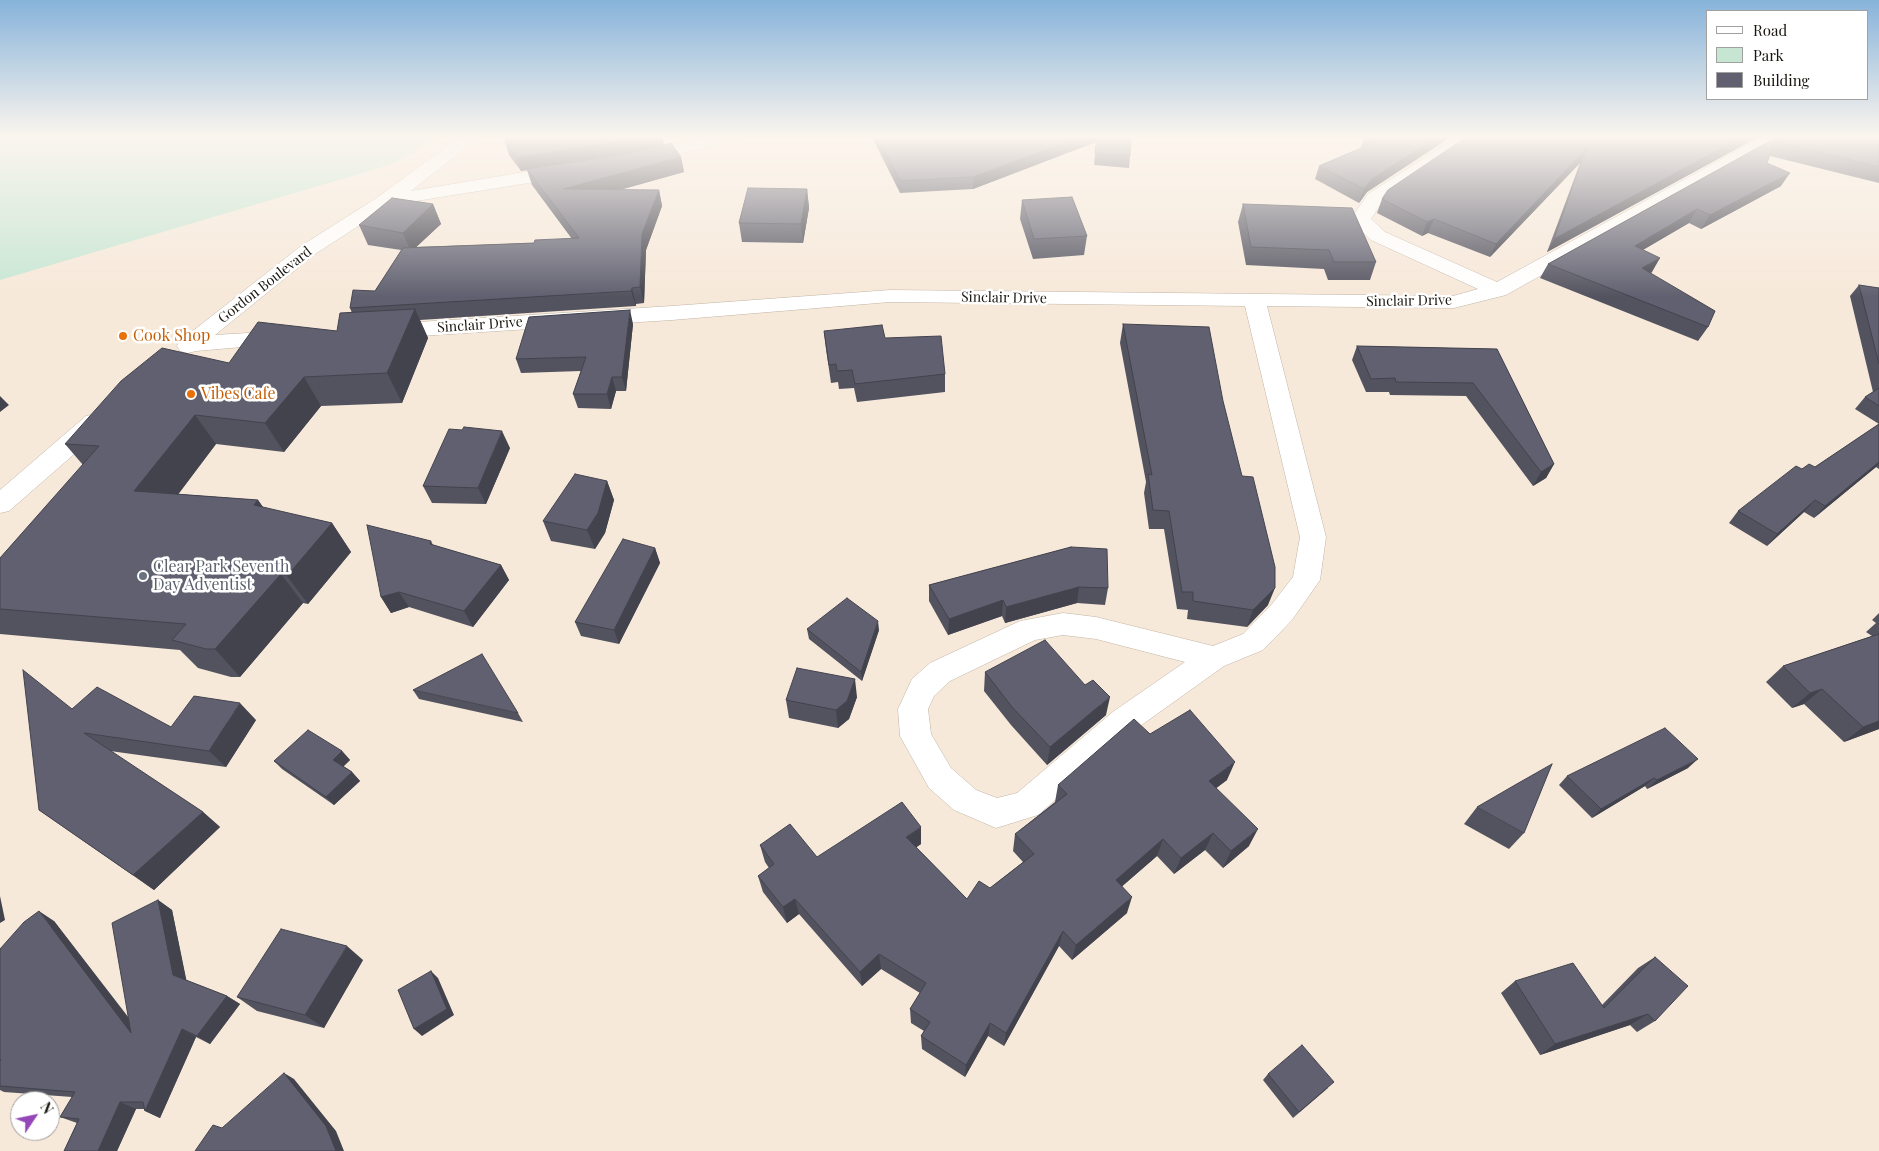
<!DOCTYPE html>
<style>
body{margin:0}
#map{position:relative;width:1879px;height:1151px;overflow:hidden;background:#f7e9da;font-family:"Playfair Display",serif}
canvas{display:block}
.legend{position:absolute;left:1706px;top:10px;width:162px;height:90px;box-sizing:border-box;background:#fff;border:1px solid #a3a19f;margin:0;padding:6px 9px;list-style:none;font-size:15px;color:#18140e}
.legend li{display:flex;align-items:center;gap:10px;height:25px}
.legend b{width:25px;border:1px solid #a3a19f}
.north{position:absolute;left:10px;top:1091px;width:50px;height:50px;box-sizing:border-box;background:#fff;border:1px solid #a3a19f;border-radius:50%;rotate:56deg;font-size:14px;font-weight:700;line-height:20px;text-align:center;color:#18140e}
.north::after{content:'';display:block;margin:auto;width:18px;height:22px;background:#9347b8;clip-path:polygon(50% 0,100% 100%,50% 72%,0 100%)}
</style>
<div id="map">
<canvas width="1879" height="1151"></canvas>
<ul class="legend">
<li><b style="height:6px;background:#fff"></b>Road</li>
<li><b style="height:14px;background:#c6e6d3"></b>Park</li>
<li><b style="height:14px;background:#606070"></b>Building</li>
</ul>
<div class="north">N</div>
</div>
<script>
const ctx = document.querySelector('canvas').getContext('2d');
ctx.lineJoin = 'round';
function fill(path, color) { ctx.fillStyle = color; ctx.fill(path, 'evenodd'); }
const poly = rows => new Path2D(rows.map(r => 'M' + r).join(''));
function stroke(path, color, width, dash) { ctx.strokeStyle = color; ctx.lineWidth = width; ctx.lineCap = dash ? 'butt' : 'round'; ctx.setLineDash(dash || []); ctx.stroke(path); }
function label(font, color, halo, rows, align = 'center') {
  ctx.font = font + ' "Playfair Display",serif'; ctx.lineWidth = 5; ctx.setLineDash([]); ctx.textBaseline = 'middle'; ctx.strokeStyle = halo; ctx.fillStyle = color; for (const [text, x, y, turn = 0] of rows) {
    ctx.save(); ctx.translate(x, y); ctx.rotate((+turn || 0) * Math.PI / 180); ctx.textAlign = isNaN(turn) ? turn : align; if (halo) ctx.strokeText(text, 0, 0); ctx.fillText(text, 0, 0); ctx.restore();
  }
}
const green = poly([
 [0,136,439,136,393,164,0,280]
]);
const minor = poly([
 [461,136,481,136,411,191,566,165,573,167,575,171,573,175,566,177,391,205,315,254,215,335,281,331,289,333,292,338,289,343,196,351,188,353,180,351,177,346,180,341,301,246,378,197,461,136],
 [709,136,740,136,737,140,640,163,634,162,631,158,634,154,709,136],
 [1459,136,1482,136,1479,140,1462,148,1382,202,1371,219,1385,232,1497,282,1764,136,1786,136,1783,140,1506,295,1454,308,1267,306,1326,537,1320,580,1292,620,1263,650,1224,666,1136,729,1038,815,996,828,954,810,929,788,900,736,898,709,912,679,930,663,1020,621,1063,613,1096,617,1213,646,1243,634,1272,604,1293,577,1300,537,1245,306,890,302,672,320,387,338,379,336,376,331,379,326,387,324,672,306,890,290,1453,296,1478,289,1371,240,1350,220,1368,194,1459,136],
 [1063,635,1096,639,1185,662,1114,711,1017,793,997,798,976,790,951,768,931,734,928,709,934,696,950,681,1035,640,1063,635],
 [95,414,104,416,107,422,104,428,9,511,0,513,0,490,86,416,95,414]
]);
const wall = poly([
 [507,136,662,136,664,145,681,157,684,172,620,190,659,190,662,206,646,250,644,303,636,304,636,306,420,320,428,338,402,403,321,406,284,452,216,444,178,494,258,500,263,508,332,523,351,552,308,604,303,603,240,677,231,677,198,668,180,650,0,634,0,558,83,465,65,444,229,363,337,331,352,313,350,308,375,291,401,250,368,245,359,225,433,204,441,224,416,247,534,243,572,239,532,185,527,170,521,171,509,155,505,142],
 [873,136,1131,136,1130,156,1129,168,1094,165,1096,142,973,189,900,193,873,139],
 [1364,136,1455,136,1449,138,1367,192,1359,203,1315,179,1319,166,1361,148],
 [1469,136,1760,136,1547,252,1580,163,1490,257,1428,233,1422,236,1377,213,1382,199],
 [1779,136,1879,136,1879,183,1770,156,1767,163,1781,186,1701,229,1689,223,1643,250,1652,272,1651,273,1708,327,1698,341,1540,278,1548,264],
 [807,189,809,208,803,243,742,242,739,223],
 [1022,200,1087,236,1084,255,1033,259,1020,219],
 [1243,204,1376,262,1370,280,1328,280,1324,269,1246,265,1238,222],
 [1859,285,1879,288,1879,424,1855,409,1865,397,1873,392,1850,296],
 [633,324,626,391,616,391,611,409,578,408,573,394,581,371,521,373,516,359],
 [1123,324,1223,401,1268,605,1247,627,1187,619,1188,610,1177,609,1164,529,1149,529,1144,493,1146,482,1120,343],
 [824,331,885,338,945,374,945,392,857,402,854,388,839,389,838,382,831,383,826,349],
 [1357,346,1497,349,1554,464,1546,478,1533,486,1466,396,1390,395,1389,392,1366,392,1352,360],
 [1879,424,1879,469,1876,467,1814,518,1804,512,1767,546,1729,523,1738,511,1802,469,1815,467],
 [510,448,486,504,432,503,423,486],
 [607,481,614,500,605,533,595,549,551,541,543,521],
 [431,541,433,545,501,565,509,580,473,627,409,607,391,613,381,597],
 [1071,547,1108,588,1105,605,1077,603,1005,623,1002,616,948,635,929,601,929,585],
 [655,548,660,563,619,644,581,636,575,622],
 [1879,613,1879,729,1844,742,1804,704,1792,708,1766,682,1783,666,1872,636,1866,632,1876,623,1872,620],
 [807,629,879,630,862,681,809,639],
 [985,672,1085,685,1106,715,1047,765,1011,725,984,691],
 [413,690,518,713,523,722,419,699],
 [857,697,849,719,838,728,789,718,786,700],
 [72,709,171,727,256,720,226,767,110,751,203,812,220,827,154,890,39,810],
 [1150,734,1227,780,1216,788,1249,846,1223,868,1205,850,1174,874,1157,856,1122,886,1127,913,1072,960,1059,946,1004,1046,988,1036,965,1077,922,1049,921,1036,924,1031,911,1023,910,1009,920,993,881,969,862,986,799,914,787,923,763,892,758,876,769,868,765,862,760,845,817,857,921,844,916,847,967,899,990,888,1023,862,1013,851,1015,834,1055,802,1058,785],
 [342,751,350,760,343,766,352,772,360,781,334,805,282,769,274,761],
 [1688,768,1647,789,1645,786,1592,818,1559,785,1567,776],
 [1477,807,1524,833,1509,849,1464,824],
 [158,900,172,910,186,980,227,996,240,1004,210,1044,196,1037,160,1118,145,1111,144,1109,136,1109,117,1151,64,1151,77,1123,60,1117,72,1097,4,1092,0,1090,0,1061,54,921,129,1018],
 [1655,957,1655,1021,1637,1032,1630,1025,1540,1055,1501,993,1515,981,1602,1005,1638,968],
 [363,960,324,1028,257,1011,237,997],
 [1268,1074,1328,1088,1293,1118,1263,1080]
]);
const shadedWall = poly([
 [645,136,662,136,664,145,631,153,521,171,517,158],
 [1083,136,1096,136,1096,142,973,189,973,177],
 [1438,136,1455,136,1449,138,1367,192,1359,203,1364,189,1372,179],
 [1744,136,1760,136,1547,252,1554,239],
 [1586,149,1580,163,1490,257,1496,244],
 [681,157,684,172,568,204,563,189],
 [1790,173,1781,186,1701,229,1710,215],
 [807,189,809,208,803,243,801,224],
 [659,190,662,206,646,250,644,303,640,287,642,234],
 [433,204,441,224,411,252,403,233],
 [1697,209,1689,223,1627,259,1635,246],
 [1434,219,1428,233,1422,236,1427,222],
 [1660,258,1652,272,1634,282,1642,268],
 [632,288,636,304,636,306,631,291],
 [415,309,428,338,402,403,387,373],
 [630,310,633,324,626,391,622,377],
 [304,377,321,406,284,452,265,423],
 [612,377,616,391,611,409,607,394],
 [0,396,9,405,0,412],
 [195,415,216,444,159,520,134,491],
 [502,431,510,448,486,504,478,488],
 [1879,462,1879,464,1876,467,1814,518,1825,506],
 [1554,464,1546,478,1533,486,1541,472],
 [607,481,614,500,605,533,595,549,587,530],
 [258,500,279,529,254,505],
 [1815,500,1804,512,1767,546,1777,534],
 [332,523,351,552,308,604,287,576],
 [655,548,660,563,619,644,614,630],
 [501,565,509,580,473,627,464,611],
 [281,574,303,603,240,677,215,649],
 [1079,587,1077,603,1005,623,1006,607],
 [1275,588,1268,605,1247,627,1253,610],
 [399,592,409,607,391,613,381,597],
 [1003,600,1002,616,948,635,949,619],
 [878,621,879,630,862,681,861,672],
 [855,679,857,697,849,719,838,728,836,710],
 [1822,689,1804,704,1792,708,1810,693],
 [1110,697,1106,715,1047,765,1050,747],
 [240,703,256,720,226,767,209,751],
 [1879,721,1879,729,1844,742,1863,727],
 [342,751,350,760,341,769,333,760],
 [1698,759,1688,768,1647,789,1657,780],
 [1235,762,1227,780,1202,799,1209,781],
 [352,772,360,781,334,805,326,797],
 [1654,778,1645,786,1592,818,1601,809],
 [203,812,220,827,154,890,133,875],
 [921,827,921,844,907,854,906,837],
 [1258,829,1249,846,1223,868,1231,851],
 [1213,833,1205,850,1174,874,1181,858],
 [1163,839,1157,856,1111,896,1116,880],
 [0,896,5,920,0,923],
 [1132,897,1127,913,1072,960,1076,945],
 [795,899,799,914,787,923,783,907],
 [158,900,172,910,187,983,173,975],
 [39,911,54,921,146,1041,131,1033],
 [1063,931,1059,946,1004,1046,1006,1033],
 [347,946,363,960,324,1028,305,1015],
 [879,954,881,969,862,986,860,972],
 [431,971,438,978,454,1015,422,1036,414,1029],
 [227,996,240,1004,210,1044,197,1036],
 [1648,1014,1630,1025,1540,1055,1555,1044],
 [990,1023,988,1036,965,1077,966,1065],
 [182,1029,196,1037,160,1118,145,1111],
 [284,1073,294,1079,336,1131,344,1151,336,1151],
 [120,1102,136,1109,117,1151,98,1151]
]);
const building = poly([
 [507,136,645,136,627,140,517,158,505,142,507,136],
 [877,136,1083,136,973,177,900,181,877,136],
 [1097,136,1131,136,1130,156,1095,153,1097,136],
 [1366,136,1438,136,1372,179,1364,189,1319,166,1375,142,1364,137,1366,136],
 [1468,136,1744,136,1554,239,1586,149,1496,244,1434,219,1427,222,1382,199,1388,190,1468,136],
 [1779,136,1879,136,1879,167,1774,141,1767,163,1790,173,1710,215,1697,209,1635,246,1660,258,1642,268,1715,311,1708,327,1548,264,1779,136],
 [671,143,681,157,563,189,659,190,642,234,640,287,632,288,631,291,350,308,353,290,375,291,403,248,534,243,535,240,579,238,527,169,628,154,671,143],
 [748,188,807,189,801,224,739,223,748,188],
 [1072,197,1087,236,1034,239,1022,200,1072,197],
 [392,198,433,204,403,233,359,225,392,198],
 [1243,204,1352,208,1376,262,1334,262,1329,250,1251,247,1243,204],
 [1859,285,1879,288,1879,364,1859,285],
 [415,309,387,373,304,377,265,423,195,415,134,491,258,500,254,505,332,523,287,576,281,574,215,649,206,649,172,640,186,624,0,609,0,558,99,446,65,444,121,381,162,348,229,363,258,322,337,331,340,313,415,309],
 [630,310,622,377,612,377,607,394,573,394,586,357,516,359,529,317,630,310],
 [1123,324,1209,327,1223,401,1242,476,1253,477,1275,567,1275,588,1253,610,1193,601,1193,592,1182,592,1169,511,1153,510,1148,474,1152,475,1123,324],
 [882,325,885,338,941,336,945,374,855,384,852,370,837,371,836,364,829,365,824,331,882,325],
 [1357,346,1497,349,1554,464,1541,472,1473,383,1396,382,1395,378,1371,379,1357,346],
 [1879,388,1879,406,1865,397,1879,388],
 [1879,424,1879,462,1825,506,1815,500,1777,534,1738,511,1796,466,1802,469,1809,464,1815,467,1879,424],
 [464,427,502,431,478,488,423,486,449,429,462,430,464,427],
 [575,474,607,481,598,513,587,530,543,521,575,474],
 [367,525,431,541,430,544,501,565,464,611,399,592,381,597,367,525],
 [623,539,655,548,614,630,575,622,623,539],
 [1071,547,1107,549,1108,588,1079,587,1006,607,1003,600,949,619,929,585,1071,547],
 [847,598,878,621,861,672,807,629,847,598],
 [1879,634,1879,721,1863,727,1822,689,1810,693,1783,666,1879,634],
 [1045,640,1085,685,1093,680,1110,697,1050,747,1012,707,985,672,1045,640],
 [482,654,518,713,413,690,482,654],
 [797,668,855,679,847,701,836,710,786,700,797,668],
 [23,670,72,709,97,687,171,727,194,696,240,703,209,751,84,733,203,812,133,875,39,810,23,670],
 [1190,710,1235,762,1209,781,1258,829,1231,851,1213,833,1181,858,1163,839,1116,880,1132,897,1076,945,1063,931,1006,1033,990,1023,966,1065,921,1036,930,1022,910,1009,926,983,879,954,860,972,795,899,783,907,758,876,774,864,760,845,790,824,817,857,902,802,921,827,906,837,967,899,979,881,990,888,1034,854,1015,834,1067,794,1058,785,1134,719,1150,734,1190,710],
 [1665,728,1698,759,1657,780,1654,778,1601,809,1567,776,1665,728],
 [308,730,342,751,333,760,352,772,326,797,274,761,308,730],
 [1552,764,1524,833,1477,807,1515,785,1552,764],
 [158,900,173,975,227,996,197,1036,182,1029,145,1111,143,1102,120,1102,98,1151,64,1151,79,1119,60,1117,75,1092,0,1086,0,1061,1,1060,0,1059,0,949,24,922,39,911,131,1033,112,923,158,900],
 [281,929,347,946,305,1015,237,997,281,929],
 [1655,957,1688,986,1655,1021,1648,1014,1555,1044,1515,981,1573,963,1604,1008,1655,957],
 [431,971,447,1009,414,1029,398,990,431,971],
 [1302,1045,1334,1082,1299,1112,1268,1074,1302,1045],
 [284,1073,326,1126,336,1151,195,1151,213,1125,222,1128,284,1073]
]);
const markers = [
 [123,336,5,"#e8710a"],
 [191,394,5,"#e8710a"],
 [143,576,5,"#6b7280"]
];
const farStreetnames = [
 ["Gordon Boulevard",265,285,-38],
 ["Sinclair Drive",1004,298,1],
 ["Sinclair Drive",1409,301,-1],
 ["Sinclair Drive",480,325,-4]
];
const foodNames = [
 ["Cook Shop",133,336],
 ["Vibes Cafe",201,394]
];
const worshipNames = [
 ["Clear Park Seventh",153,567],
 ["Day Adventist",153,585]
];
fill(green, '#c6e6d3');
stroke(minor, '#c0b4a5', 1);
fill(minor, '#fff');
fill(wall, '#535360');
fill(shadedWall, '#43434e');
fill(building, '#606070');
stroke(building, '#43434e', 1);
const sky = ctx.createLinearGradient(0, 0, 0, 297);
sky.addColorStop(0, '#87b3da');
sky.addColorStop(0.46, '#fbf5ee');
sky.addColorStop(1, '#fbf5ee00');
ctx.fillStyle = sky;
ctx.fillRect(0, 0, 1879, 297);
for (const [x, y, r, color] of markers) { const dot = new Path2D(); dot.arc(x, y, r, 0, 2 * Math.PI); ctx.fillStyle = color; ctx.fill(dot); stroke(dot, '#fff', 2); }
label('14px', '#18140e', '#fff', farStreetnames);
label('16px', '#c56008', '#fff', foodNames, 'left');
label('16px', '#5b616d', '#fff', worshipNames, 'left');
</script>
